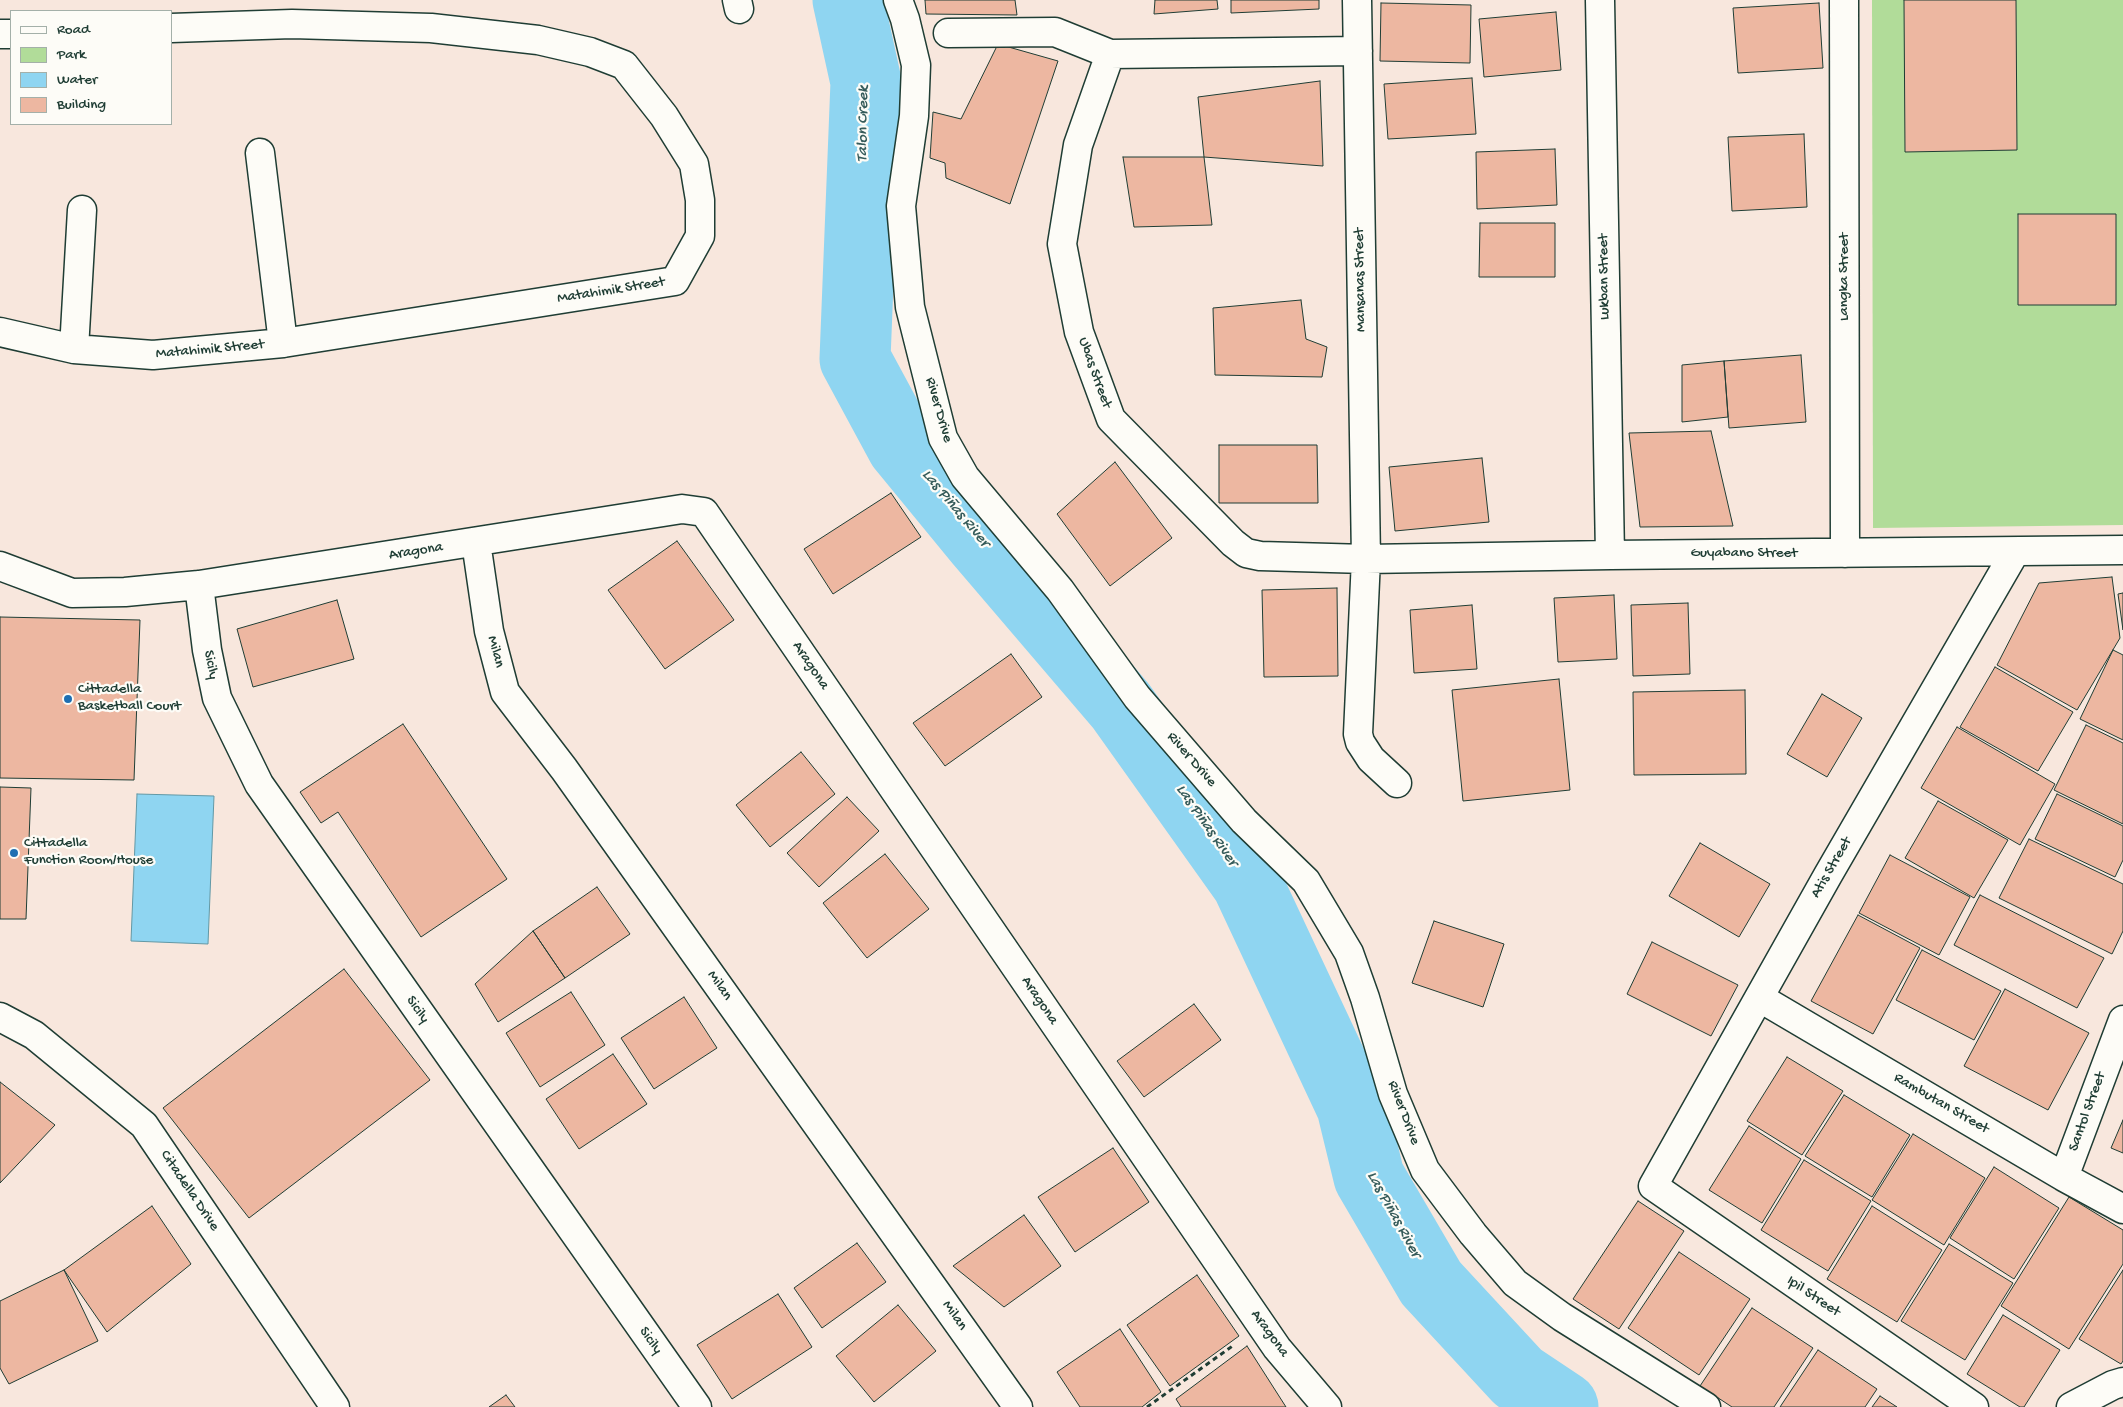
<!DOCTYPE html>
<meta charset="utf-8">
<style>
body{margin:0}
#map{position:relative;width:2123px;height:1407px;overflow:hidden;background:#f8e7dd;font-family:"Gochi Hand",sans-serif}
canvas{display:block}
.legend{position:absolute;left:10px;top:10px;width:162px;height:115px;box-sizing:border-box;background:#fdfcf7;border:1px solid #a4b0a9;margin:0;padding:6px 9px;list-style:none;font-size:15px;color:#1f3d34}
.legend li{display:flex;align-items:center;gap:10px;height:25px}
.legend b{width:25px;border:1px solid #a4b0a9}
</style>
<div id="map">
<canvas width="2123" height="1407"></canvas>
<ul class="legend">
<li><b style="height:6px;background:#fdfcf7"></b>Road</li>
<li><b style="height:14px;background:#b1dc99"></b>Park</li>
<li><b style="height:14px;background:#8fd5f1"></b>Water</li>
<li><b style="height:14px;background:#edb7a1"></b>Building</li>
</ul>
</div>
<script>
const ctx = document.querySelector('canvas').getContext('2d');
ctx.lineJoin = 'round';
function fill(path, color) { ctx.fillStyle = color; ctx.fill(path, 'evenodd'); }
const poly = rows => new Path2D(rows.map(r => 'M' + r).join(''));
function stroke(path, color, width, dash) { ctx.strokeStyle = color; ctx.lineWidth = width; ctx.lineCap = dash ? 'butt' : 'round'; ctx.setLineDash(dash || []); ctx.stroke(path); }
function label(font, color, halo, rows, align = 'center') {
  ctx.font = font + ' "Gochi Hand",sans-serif'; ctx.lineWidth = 4.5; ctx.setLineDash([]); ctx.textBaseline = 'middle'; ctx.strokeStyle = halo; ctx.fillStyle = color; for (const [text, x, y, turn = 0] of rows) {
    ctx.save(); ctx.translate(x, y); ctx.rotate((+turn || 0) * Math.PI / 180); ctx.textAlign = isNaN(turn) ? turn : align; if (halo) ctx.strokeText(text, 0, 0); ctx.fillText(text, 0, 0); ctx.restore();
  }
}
const green = poly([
 [1872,0,2123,0,2123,525,1873,528]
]);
const water = poly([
 [137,794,214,796,208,944,131,941,137,794]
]);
const river = poly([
 [848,0,866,82,855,359,902,446,980,541,1121,706,1247,883,1352,1107,1369,1177,1431,1283,1518,1377,1563,1407]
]);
const building = poly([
 [925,0,1015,0,1017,15,926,14,925,0],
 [1155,0,1217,0,1218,9,1154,14,1155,0],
 [1231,0,1319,0,1319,9,1231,13,1231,0],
 [1904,0,2016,0,2017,150,1905,152,1904,0],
 [1381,3,1471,5,1470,63,1380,61,1381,3],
 [1819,3,1823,68,1738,73,1733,8,1819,3],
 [1556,12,1561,70,1484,77,1479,19,1556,12],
 [998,44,1058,61,1010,204,946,178,945,163,930,158,933,112,961,119,998,44],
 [1472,78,1476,134,1388,139,1384,84,1472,78],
 [1320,81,1323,166,1204,157,1198,97,1320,81],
 [1804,134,1807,207,1732,211,1728,137,1804,134],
 [1555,149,1557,205,1477,209,1476,152,1555,149],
 [1123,157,1204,157,1212,225,1134,227,1123,157],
 [2018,214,2116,214,2116,305,2018,305,2018,214],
 [1480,223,1555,223,1555,277,1479,277,1480,223],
 [1301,300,1306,339,1327,347,1322,377,1215,375,1213,308,1301,300],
 [1801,355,1806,422,1729,428,1724,361,1801,355],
 [1724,361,1728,417,1682,422,1682,365,1724,361],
 [1711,431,1733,526,1640,527,1629,433,1711,431],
 [1219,445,1317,445,1318,503,1219,503,1219,445],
 [1482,458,1489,522,1395,531,1389,467,1482,458],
 [1115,462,1172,538,1110,586,1057,514,1115,462],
 [891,493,921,537,833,594,804,549,891,493],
 [677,541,734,620,665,669,608,590,677,541],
 [2112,577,2120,638,2077,710,1997,665,2039,583,2112,577],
 [1337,588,1338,676,1264,677,1262,590,1337,588],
 [2123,593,2123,630,2118,594,2123,593],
 [1614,595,1617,659,1558,662,1554,598,1614,595],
 [337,600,354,659,253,687,237,629,337,600],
 [1688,603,1690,674,1633,676,1631,605,1688,603],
 [1472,605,1477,669,1414,673,1410,610,1472,605],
 [0,617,140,620,134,780,0,778,0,617],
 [2113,650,2123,655,2123,740,2080,719,2113,650],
 [1011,654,1042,697,945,766,913,723,1011,654],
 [1995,667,2073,712,2038,771,1960,727,1995,667],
 [1559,679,1570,790,1463,801,1452,690,1559,679],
 [1745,690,1746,774,1634,775,1633,692,1745,690],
 [1822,694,1862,718,1827,777,1787,754,1822,694],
 [403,724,507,879,421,937,338,812,321,823,300,792,403,724],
 [2086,725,2123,743,2123,824,2054,790,2086,725],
 [1957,727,2055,784,2020,845,1921,788,1957,727],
 [801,752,835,794,770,847,736,805,801,752],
 [0,787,31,788,26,919,0,919,0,787],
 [2057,794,2123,826,2123,860,2115,877,2035,839,2057,794],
 [847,797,879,831,819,887,787,853,847,797],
 [1938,801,2008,840,1974,898,1905,858,1938,801],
 [2029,839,2123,884,2123,931,2112,954,1999,898,2029,839],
 [1700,843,1770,884,1739,937,1669,896,1700,843],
 [885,854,929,909,867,958,823,903,885,854],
 [1890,855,1970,897,1939,955,1859,913,1890,855],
 [597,887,630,934,565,978,533,931,597,887],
 [1980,895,2104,958,2077,1008,1954,945,1980,895],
 [1858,915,1920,948,1873,1034,1811,1001,1858,915],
 [1434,921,1504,944,1483,1007,1412,983,1434,921],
 [533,931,565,978,498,1022,475,984,533,931],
 [1652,942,1738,985,1711,1036,1627,994,1652,942],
 [1922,950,2001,991,1974,1040,1896,1000,1922,950],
 [344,969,430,1080,249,1218,163,1108,344,969],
 [2005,989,2089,1033,2048,1110,1964,1066,2005,989],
 [571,992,605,1045,540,1087,506,1033,571,992],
 [684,997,717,1048,654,1089,621,1038,684,997],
 [1194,1004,1221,1040,1144,1097,1117,1061,1194,1004],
 [613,1054,647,1104,579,1149,546,1099,613,1054],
 [1787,1057,1843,1091,1802,1155,1747,1121,1787,1057],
 [0,1082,55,1125,0,1183,0,1082],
 [1844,1095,1910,1135,1872,1197,1805,1156,1844,1095],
 [2123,1120,2123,1153,2111,1148,2123,1120],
 [1749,1126,1801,1159,1762,1223,1709,1190,1749,1126],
 [1913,1134,1985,1178,1944,1245,1872,1200,1913,1134],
 [1113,1148,1149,1202,1075,1252,1038,1197,1113,1148],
 [1804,1160,1871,1201,1828,1271,1761,1230,1804,1160],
 [1994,1167,2059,1208,2014,1279,1950,1238,1994,1167],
 [2069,1197,2123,1230,2123,1264,2069,1349,2001,1306,2069,1197],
 [1638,1201,1684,1231,1619,1329,1573,1299,1638,1201],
 [152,1206,191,1264,107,1332,64,1270,152,1206],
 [1872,1206,1942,1250,1897,1322,1827,1279,1872,1206],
 [1024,1215,1061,1266,1004,1307,953,1266,1024,1215],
 [857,1243,886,1282,822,1328,794,1288,857,1243],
 [1949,1244,2013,1283,1965,1360,1901,1321,1949,1244],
 [1679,1252,1750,1299,1699,1375,1628,1328,1679,1252],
 [64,1270,98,1341,9,1384,0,1368,0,1301,64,1270],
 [2123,1270,2123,1361,2121,1364,2079,1339,2123,1270],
 [1197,1275,1239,1336,1170,1386,1127,1325,1197,1275],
 [778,1294,812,1347,732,1399,697,1345,778,1294],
 [898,1305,936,1351,874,1402,836,1356,898,1305],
 [1752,1308,1813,1348,1774,1407,1732,1407,1700,1386,1752,1308],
 [2003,1315,2060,1350,2024,1407,2020,1407,1967,1374,2003,1315],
 [1120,1329,1161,1392,1142,1407,1080,1407,1057,1372,1120,1329],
 [1247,1346,1286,1407,1181,1407,1176,1399,1247,1346],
 [1818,1350,1877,1389,1865,1407,1780,1407,1818,1350],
 [506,1395,515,1407,489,1407,506,1395],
 [1880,1396,1897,1407,1872,1407,1880,1396]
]);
const path = poly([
 [1147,1407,1234,1345]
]);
const minor = poly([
 [737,0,739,9],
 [898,0,905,19,916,65,914,116,901,206,910,307,943,438,965,477,1060,590,1137,697,1244,821,1306,881,1349,953,1365,998,1393,1094,1425,1170,1473,1234,1515,1283,1562,1317,1706,1407],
 [1357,0,1366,559,1358,734,1360,742,1371,759,1397,783],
 [1600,0,1610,555],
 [1844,0,1845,553],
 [948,33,1055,32,1110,54,1358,51],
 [0,34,11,34],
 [1110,54,1078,145,1062,244,1079,332,1111,419,1233,543,1246,553,1260,556,1366,559,1610,555,2123,550],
 [260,153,283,343],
 [0,332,74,349,153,355,283,343,675,281,700,236,700,200,694,164,664,116,624,65,590,52,538,40,431,28,292,24,171,28],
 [74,349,82,210],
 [476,542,489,631,505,692,564,769,1018,1407],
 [0,566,72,593,125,592,199,585,682,509,704,512,1277,1348,1327,1407],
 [199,585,207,650,217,698,259,784,697,1407],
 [1760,998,2064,1177,2123,1209],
 [0,1017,34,1035,144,1125,335,1407],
 [2064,1177,2123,1020],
 [1974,1407,1653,1186,1828,875,2015,552],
 [2071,1407,2113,1385,2123,1382]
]);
const markers = [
 [68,699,5,"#1f6fb2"],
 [14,853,5,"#1f6fb2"]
];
const streetNames = [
 ["Lukban Street",1605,277,-91],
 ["Langka Street",1845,277,-90],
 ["Mansanas Street",1361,280,-91],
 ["Matahimik Street",611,291,-9],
 ["Matahimik Street",210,350,-5],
 ["Ubas Street",1094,373,70],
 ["River Drive",938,410,74],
 ["Aragona",416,552,-9],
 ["Guyabano Street",1744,554],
 ["Milan",495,652,75],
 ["Sicily",210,665,79],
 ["Aragona",810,666,56],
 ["River Drive",1191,760,49],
 ["Atis Street",1832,868,-60],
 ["Milan",719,986,55],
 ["Aragona",1039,1001,56],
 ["Sicily",417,1010,55],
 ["Rambutan Street",1941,1104,30],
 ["Santol Street",2088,1112,-70],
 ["River Drive",1403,1113,69],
 ["Citadella Drive",189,1191,56],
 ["Ipil Street",1813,1297,34],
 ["Milan",954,1316,55],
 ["Aragona",1269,1334,54],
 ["Sicily",650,1341,55]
];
const poiNames = [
 ["Cittadella",78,690],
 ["Basketball Court",78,707],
 ["Cittadella",24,844],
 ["Function Room/House",24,861]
];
const waterNames = [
 ["Talon Creek",864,124,-89],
 ["Las Piñas River",955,509,50],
 ["Las Piñas River",1206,826,55],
 ["Las Piñas River",1393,1215,61]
];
fill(green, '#b1dc99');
fill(water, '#8fd5f1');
stroke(water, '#6298a5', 1);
stroke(river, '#8fd5f1', 71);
fill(building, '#edb7a1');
stroke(building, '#1f3d34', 1);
stroke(minor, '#1f3d34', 31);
stroke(path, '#1f3d34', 3, [5, 4]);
stroke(minor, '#fdfcf7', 28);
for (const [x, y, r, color] of markers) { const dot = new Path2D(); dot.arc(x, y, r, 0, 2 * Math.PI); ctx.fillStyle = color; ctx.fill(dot); stroke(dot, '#fdfcf7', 2); }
label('15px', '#1f3d34', '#fdfcf7', streetNames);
label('15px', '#1f3d34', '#fdfcf7', poiNames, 'left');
label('italic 16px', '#355b5a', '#fdfcf7', waterNames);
</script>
